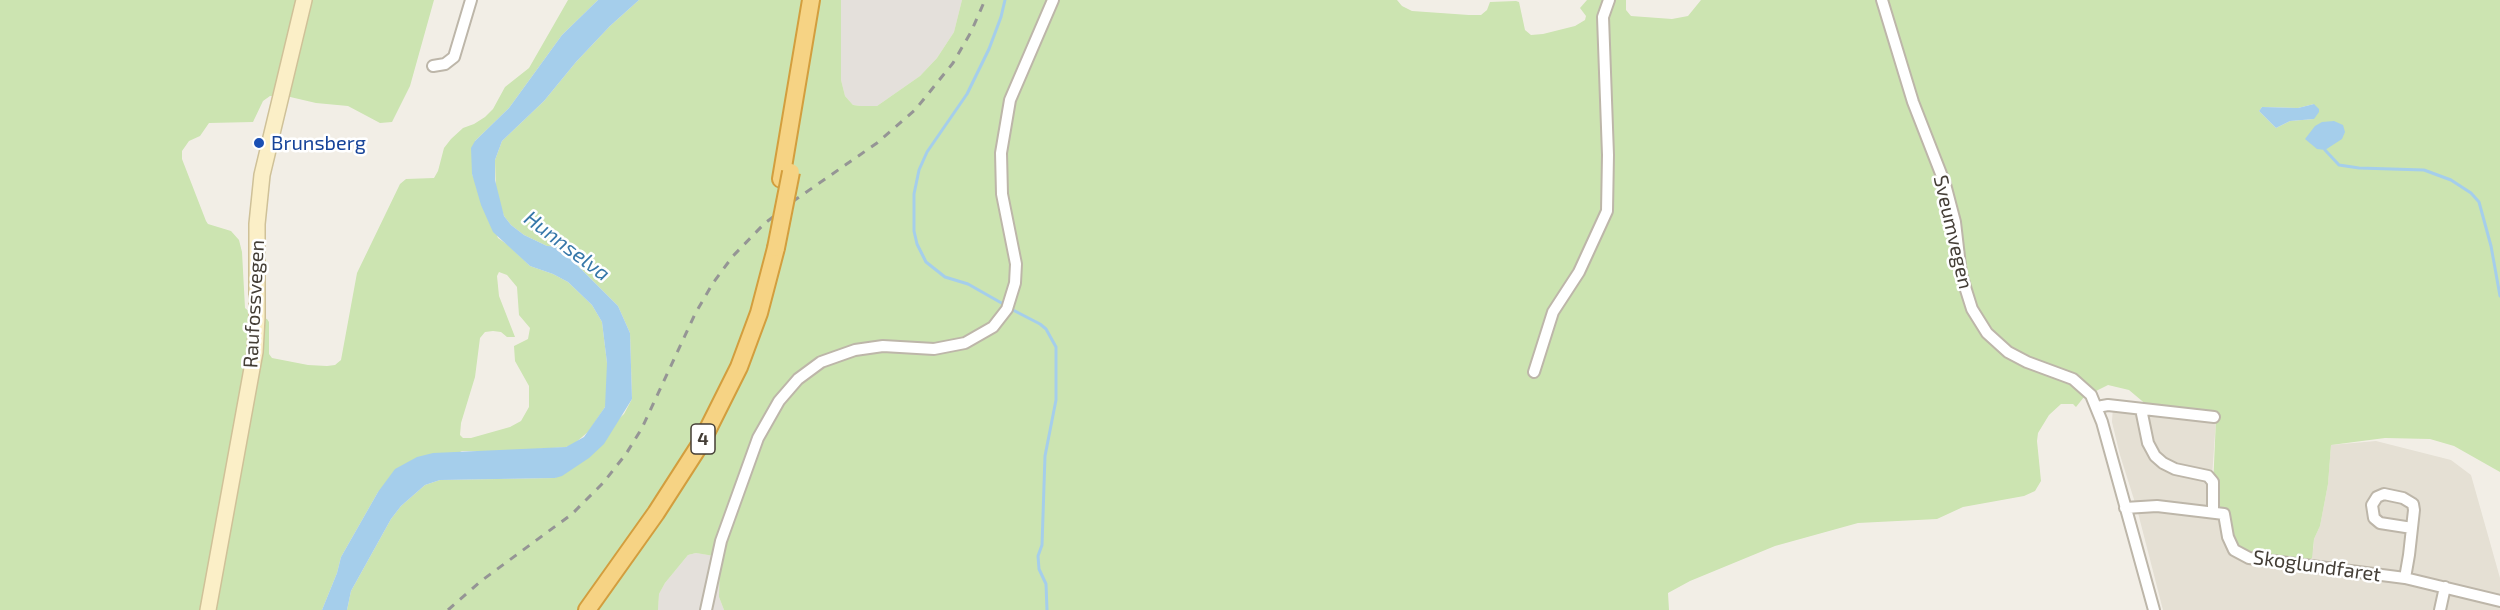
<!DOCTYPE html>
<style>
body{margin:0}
canvas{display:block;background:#f2eee6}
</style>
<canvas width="2500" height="610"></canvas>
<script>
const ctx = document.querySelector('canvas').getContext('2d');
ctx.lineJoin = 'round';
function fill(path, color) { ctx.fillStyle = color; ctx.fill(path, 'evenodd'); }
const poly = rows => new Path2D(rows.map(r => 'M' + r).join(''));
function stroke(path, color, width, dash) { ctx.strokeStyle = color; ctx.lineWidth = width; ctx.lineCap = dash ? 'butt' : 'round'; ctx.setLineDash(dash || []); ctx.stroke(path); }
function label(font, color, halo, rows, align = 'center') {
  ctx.font = font + ' "Exo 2",sans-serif'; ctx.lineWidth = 5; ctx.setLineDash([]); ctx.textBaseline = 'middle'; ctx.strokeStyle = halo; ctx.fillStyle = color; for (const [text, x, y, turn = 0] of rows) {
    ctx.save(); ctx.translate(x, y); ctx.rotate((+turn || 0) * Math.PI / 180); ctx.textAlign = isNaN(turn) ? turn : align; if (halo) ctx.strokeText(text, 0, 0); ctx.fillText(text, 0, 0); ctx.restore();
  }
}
const residential = poly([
 [2113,406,2216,419,2212,477,2313,550,2314,539,2320,526,2328,484,2331,445,2376,441,2451,460,2471,475,2500,578,2500,610,2163,610,2137,509,2120,455,2112,422]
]);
const industrial = poly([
 [841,0,962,0,954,32,937,58,920,76,877,106,861,106,853,105,845,96,841,80],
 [696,553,720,557,719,597,724,610,658,610,659,594,665,583,688,555]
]);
const green = poly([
 [0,0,434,0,410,86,392,122,380,123,348,106,316,103,286,96,270,96,263,101,253,122,209,123,200,136,189,141,182,151,182,159,206,221,208,224,231,231,239,240,242,252,245,308,252,314,267,319,269,322,269,354,272,358,308,365,327,366,335,365,341,360,357,273,400,184,406,179,434,178,438,171,444,148,451,139,463,128,474,124,485,117,493,109,505,87,529,68,568,0,598,0,562,35,509,108,475,141,472,174,498,238,508,245,530,266,553,274,568,282,592,305,602,322,607,363,607,400,605,407,589,431,574,444,566,447,510,451,462,451,378,492,341,557,337,573,322,610,0,610],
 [499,272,507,275,517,287,519,315,530,328,528,339,514,346,515,361,529,386,529,407,521,421,510,427,471,438,463,438,460,435,461,423,475,377,480,338,485,332,493,331,501,332,507,337,515,337,499,296,497,276],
 [639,0,841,0,841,80,845,96,853,105,861,106,877,106,920,76,937,58,954,32,962,0,1397,0,1402,6,1412,11,1469,15,1481,15,1487,10,1490,2,1516,1,1519,2,1525,30,1531,35,1543,34,1575,26,1585,20,1586,16,1580,8,1587,0,1626,0,1626,10,1631,16,1672,19,1688,16,1701,0,2500,0,2500,472,2454,446,2430,439,2385,438,2331,445,2328,484,2320,526,2314,539,2312,558,2302,565,2241,558,2222,516,2212,510,2216,419,2148,406,2129,390,2108,385,2084,397,2076,407,2073,404,2061,404,2049,415,2038,433,2037,441,2041,481,2035,491,2024,496,1963,507,1937,519,1858,523,1775,546,1690,581,1668,593,1669,610,724,610,719,597,720,557,696,553,688,555,665,583,659,594,658,610,347,610,351,591,391,519,401,506,425,485,440,480,555,478,624,414,632,399,630,333,618,306,569,257,563,247,547,246,524,235,511,225,504,216,496,192,495,160,502,141,544,101,576,62,610,26],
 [2314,104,2314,119,2290,121,2276,128,2259,111,2262,107,2298,108]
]);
const water = poly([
 [598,0,639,0,610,26,576,62,544,101,502,141,495,160,495,180,504,216,511,225,524,235,547,246,563,247,569,257,618,306,630,333,632,399,604,444,589,458,562,476,555,478,440,480,425,485,401,506,391,519,351,591,347,610,322,610,337,573,341,557,378,492,395,469,417,457,433,453,566,447,584,437,605,407,607,363,602,322,592,305,568,282,553,274,530,266,493,232,481,205,472,174,471,148,475,141,509,108,562,35],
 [2314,104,2319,109,2319,112,2314,119,2290,121,2276,128,2259,111,2262,107,2298,108],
 [2334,121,2343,125,2345,132,2342,139,2325,150,2317,149,2305,139,2315,126,2322,122]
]);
const stream = poly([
 [1005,0,1001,17,989,49,967,94,927,152,919,170,914,194,914,231,917,244,926,262,945,277,968,284,1005,305],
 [2325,150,2339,165,2359,168,2424,170,2451,180,2471,193,2479,202,2491,246,2500,296],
 [1011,309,1040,324,1046,329,1056,347,1056,400,1045,456,1042,545,1038,556,1039,569,1046,584,1047,610]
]);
const minor = poly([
 [1882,0,1913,102,1945,184,1955,222,1961,274,1972,309,1987,333,2008,352,2027,362,2073,379,2091,395,2102,422,2154,610],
 [433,66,445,64,454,57,471,0],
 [1534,372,1553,312,1579,272,1607,211,1608,155,1603,17,1609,0],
 [2097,407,2108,405,2214,417],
 [2141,409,2148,443,2155,456,2163,463,2175,469,2208,476,2213,482,2213,511],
 [2125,508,2157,506,2224,514,2228,537,2234,550,2249,558,2405,578,2500,601],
 [2405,578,2409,555,2414,510,2413,504,2403,498,2384,494,2377,497,2372,505,2374,518,2380,523,2412,528],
 [706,610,721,541,758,438,779,401,798,379,821,362,855,350,883,346,934,349,965,343,993,327,1007,309,1015,283,1016,264,1002,194,1001,153,1010,100,1053,0],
 [2440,610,2445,587]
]);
const secondary = poly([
 [208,610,255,352,257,317,257,224,262,175,304,0]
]);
const trunk = poly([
 [781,179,811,0],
 [587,610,656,513,701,443,739,367,759,313,776,248]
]);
const rail = poly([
 [448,610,481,581,572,514,603,483,626,454,642,428,695,314,713,283,733,256,764,224,792,202,877,143,915,110,953,63,971,32,985,0]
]);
const trunkBridge = poly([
 [776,248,791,172]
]);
const markers = [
 [259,143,6,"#1a4fb4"]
];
const shields = [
 [703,439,24]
];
const shieldNames = [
 ["4",703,439]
];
const transitNames = [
 ["Brunsberg",271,143]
];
const streetNames = [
 ["Sveumvegen",1953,232,77],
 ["Raufossvegen",254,304,-87],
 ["Skoglundfaret",2317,566,8]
];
const waterNames = [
 ["Hunnselva",567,246,37]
];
fill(residential, '#e5e0d4');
fill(industrial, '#e4e0db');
fill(green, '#cce4b1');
fill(water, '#a5ceeb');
stroke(stream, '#a5ceeb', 3);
stroke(minor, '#bdb6a9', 14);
stroke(secondary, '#cfc198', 18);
stroke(trunk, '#d39e3e', 20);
stroke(minor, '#fff', 10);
stroke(secondary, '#fbefc7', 15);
stroke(trunk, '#f6d384', 16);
stroke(rail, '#959595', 3, [8, 8]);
stroke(trunkBridge, '#d39e3e', 20, []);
stroke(trunkBridge, '#f6d384', 16);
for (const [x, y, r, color] of markers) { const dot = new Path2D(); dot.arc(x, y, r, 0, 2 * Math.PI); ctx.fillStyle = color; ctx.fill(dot); stroke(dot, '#fff', 2); }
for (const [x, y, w] of shields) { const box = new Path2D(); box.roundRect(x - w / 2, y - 15, w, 30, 4.5); ctx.fillStyle = '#fff'; ctx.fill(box); stroke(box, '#443e36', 1.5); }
label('bold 18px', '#443e36', null, shieldNames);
label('20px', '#164399', '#fff', transitNames, 'left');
label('20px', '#443e36', '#fff', streetNames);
label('italic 21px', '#3677a9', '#fff', waterNames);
</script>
